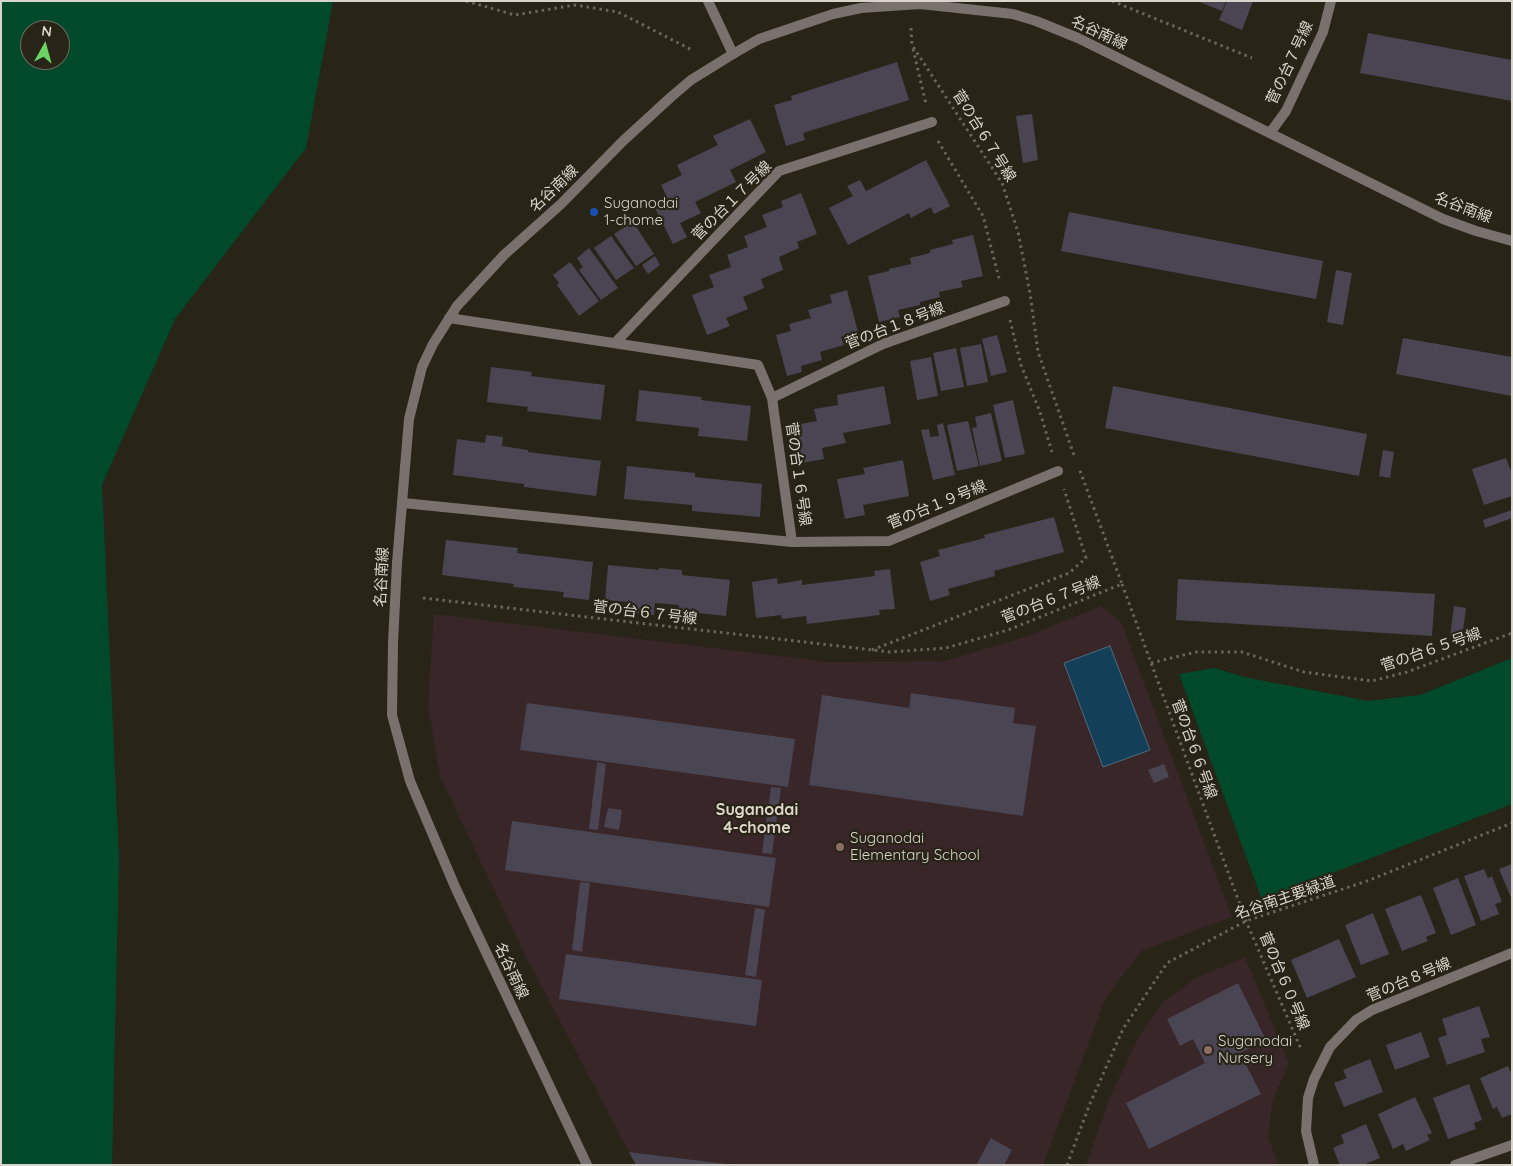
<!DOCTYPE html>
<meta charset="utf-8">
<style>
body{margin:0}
#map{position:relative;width:1513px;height:1166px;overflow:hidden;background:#292418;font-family:Quicksand,sans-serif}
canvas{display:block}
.frame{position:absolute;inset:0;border:2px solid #d7d4cc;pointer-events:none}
.north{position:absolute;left:20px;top:20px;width:50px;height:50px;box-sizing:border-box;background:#292418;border:1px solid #6f6a60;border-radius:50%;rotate:7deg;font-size:14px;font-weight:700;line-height:20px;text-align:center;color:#d7d4cc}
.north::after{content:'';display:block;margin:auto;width:18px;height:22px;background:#6ad363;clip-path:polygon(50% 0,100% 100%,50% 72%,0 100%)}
</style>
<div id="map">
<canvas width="1513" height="1166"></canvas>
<div class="frame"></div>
<div class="north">N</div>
</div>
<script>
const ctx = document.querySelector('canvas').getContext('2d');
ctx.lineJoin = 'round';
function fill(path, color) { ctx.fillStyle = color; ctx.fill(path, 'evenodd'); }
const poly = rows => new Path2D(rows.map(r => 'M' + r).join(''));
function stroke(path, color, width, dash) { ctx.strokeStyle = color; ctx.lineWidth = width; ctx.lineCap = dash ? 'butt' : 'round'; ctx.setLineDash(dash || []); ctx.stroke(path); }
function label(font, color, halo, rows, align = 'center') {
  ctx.font = font + ' Quicksand,"Noto Sans JP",sans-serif'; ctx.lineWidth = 4.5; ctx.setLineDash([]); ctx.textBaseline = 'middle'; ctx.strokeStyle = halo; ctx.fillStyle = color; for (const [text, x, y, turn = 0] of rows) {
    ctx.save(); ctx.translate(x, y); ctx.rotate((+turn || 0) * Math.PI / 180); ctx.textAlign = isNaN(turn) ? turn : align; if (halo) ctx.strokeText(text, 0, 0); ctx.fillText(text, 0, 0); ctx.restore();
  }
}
const education = poly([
 [1101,606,1121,622,1232,917,1141,951,1105,999,1043,1165,738,1165,629,1152,525,955,440,776,428,706,434,614,828,662,945,661,1025,637],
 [1245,957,1289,1063,1273,1100,1268,1136,1278,1165,1086,1165,1110,1097,1138,1038,1163,1002,1196,978]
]);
const green = poly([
 [1,1,333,1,306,148,175,319,102,485,119,858,112,1165,1,1165],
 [30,30,60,30,60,60,30,60],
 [1512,658,1512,804,1262,900,1179,674,1215,668,1244,677,1368,701,1420,695]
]);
const water = poly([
 [1110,646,1150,750,1103,767,1064,663,1110,646]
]);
const building = poly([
 [1197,1,1226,1,1222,11],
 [1227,1,1253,1,1242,30,1219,20],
 [1368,33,1512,60,1512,101,1360,73],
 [897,62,909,100,803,133,805,140,786,146,774,105,792,100,791,96],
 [1032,114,1038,160,1023,163,1016,116],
 [750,119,766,152,730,170,736,182,695,202,701,213,680,223,687,237,673,244,652,202,666,195,661,185,682,175,677,165,718,145,713,136],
 [926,160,950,206,934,214,931,207,911,218,909,213,848,245,829,208,853,196,847,186,860,180,866,191],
 [801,193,817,234,797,242,799,248,779,257,783,270,761,279,764,288,743,297,748,309,726,318,730,326,707,335,692,295,714,287,709,275,731,267,727,255,748,247,744,236,767,227,762,215,783,207,781,201],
 [1069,212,1323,261,1316,299,1061,251],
 [633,222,654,254,636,266,614,234],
 [973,235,983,276,961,281,963,287,939,292,940,297,920,302,920,305,898,310,900,317,879,322,868,276,889,271,889,269,911,264,910,258,930,253,930,250,953,244,952,240],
 [611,236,634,268,616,280,594,248],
 [589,248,618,288,601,300,579,270,583,267,577,258],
 [655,256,660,265,648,274,642,265],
 [570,262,599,301,579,316,557,285,559,283,553,275],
 [1336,270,1352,273,1343,325,1327,322],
 [847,290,858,332,841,337,844,345,820,352,822,360,801,366,802,372,787,376,776,335,791,331,789,324,811,318,808,310,832,303,830,295],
 [997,335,1007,372,991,376,982,339],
 [1403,338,1512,357,1512,396,1396,374],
 [981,344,988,382,967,386,960,348],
 [956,348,964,387,941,391,933,353],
 [931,357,938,396,917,400,910,361],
 [491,367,532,372,531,376,605,385,601,420,527,411,528,407,487,402],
 [884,386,891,424,843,433,846,443,822,448,824,459,802,463,795,425,817,421,814,409,838,405,837,395],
 [1113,386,1367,434,1359,476,1105,428],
 [639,390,702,397,701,400,751,406,747,441,698,436,699,428,636,421],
 [1013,400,1025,454,1005,458,993,405],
 [991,413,1002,461,980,466,972,428,977,427,975,417],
 [968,421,979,466,957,471,947,425],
 [943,423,955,475,933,480,921,430,929,429,930,437,939,436,937,425],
 [486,435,503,437,502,446,528,450,528,452,601,461,596,496,524,487,524,484,453,475,457,439,485,443],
 [1383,450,1394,452,1390,478,1379,476],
 [1506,458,1512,474,1512,496,1484,505,1472,469],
 [903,460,909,496,863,505,865,515,845,519,837,479,865,474,863,468],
 [627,466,695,473,695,477,762,484,760,517,692,511,692,505,624,499],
 [1512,510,1512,518,1485,528,1483,520],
 [1054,517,1064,552,994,571,995,576,948,589,950,595,930,601,920,562,940,556,938,550,985,538,984,535],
 [446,540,518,548,517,553,593,562,589,600,563,597,564,592,513,587,514,584,442,575],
 [608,565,659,570,659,568,682,570,682,575,730,580,726,616,678,611,679,605,655,603,654,615,628,612,629,602,605,600],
 [890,569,895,609,879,610,880,615,807,624,806,616,782,619,781,615,756,618,752,582,777,578,778,584,802,580,802,585,875,576,874,571],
 [1178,579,1435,594,1432,636,1176,620],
 [1454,606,1466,608,1462,638,1450,636],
 [911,693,1015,708,1013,723,1036,726,1023,816,809,785,822,695,909,708],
 [527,703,795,739,788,787,520,750],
 [597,762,606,764,598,830,589,829],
 [1164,764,1169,777,1154,783,1148,770],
 [771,787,781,788,772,854,762,853],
 [608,808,622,810,619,830,604,827],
 [512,821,776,858,769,907,505,870],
 [1512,864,1512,900,1499,869],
 [1484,869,1488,878,1492,876,1502,902,1495,904,1499,914,1481,921,1464,876],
 [1458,878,1476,925,1451,935,1433,888],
 [580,882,590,883,582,952,572,950],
 [1421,895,1436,933,1426,937,1428,941,1402,951,1385,909],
 [755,908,765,910,756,977,745,975],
 [1373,913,1389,954,1361,965,1345,925],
 [1339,939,1356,977,1307,998,1291,960],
 [566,954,762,980,756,1026,559,999],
 [1238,983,1266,1040,1240,1053,1261,1094,1149,1149,1126,1103,1205,1063,1193,1039,1180,1046,1167,1019],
 [1479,1006,1490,1037,1481,1039,1485,1052,1447,1065,1438,1038,1447,1035,1442,1019],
 [1421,1032,1430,1057,1395,1070,1386,1045],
 [1370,1059,1383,1092,1344,1107,1334,1083,1347,1078,1343,1070],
 [1508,1066,1512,1075,1512,1114,1502,1118,1497,1107,1493,1109,1480,1078],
 [1469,1084,1482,1120,1474,1123,1476,1129,1448,1139,1433,1098],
 [1415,1097,1432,1133,1427,1135,1430,1140,1406,1151,1403,1144,1393,1149,1378,1114],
 [1366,1124,1380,1158,1363,1165,1340,1165,1333,1148,1344,1143,1341,1135],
 [991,1138,1012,1150,1004,1165,976,1165],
 [629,1152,727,1164,727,1165,636,1165]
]);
const path = poly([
 [466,1,515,15,575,5,618,12,692,50],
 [1112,1,1252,58],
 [911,28,912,45,1002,183,1018,232,1030,293,1038,352,1075,458],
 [913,49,926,104],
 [938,141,983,216,1000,282],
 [1010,320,1021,365,1040,412,1052,452],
 [1122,584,1246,921,1301,1049],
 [423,598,890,652,946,648,1008,630,1122,584,1079,468],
 [872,650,1069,573,1086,558,1064,489],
 [1151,663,1196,652,1242,652,1304,672,1372,681,1407,672,1512,633],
 [1067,1165,1089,1106,1123,1029,1167,963,1246,921,1367,881,1512,823]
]);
const minor = poly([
 [708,1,733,54],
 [615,343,779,171,932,122],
 [772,398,883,344,1005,301],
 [403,503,792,542,772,398,758,365,449,318],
 [792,542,889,541,1058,471],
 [1314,1165,1306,1131,1308,1098,1314,1079,1330,1047,1356,1020,1372,1010,1512,953],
 [1455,1165,1512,1145]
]);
const tertiary = poly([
 [1270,133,1286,111,1323,32,1331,1],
 [587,1165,456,889,410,781,392,715,393,643,397,563,409,419,422,367,433,344,457,306,504,255,561,204,623,141,671,97,691,80,733,54,759,39,833,14,861,8,920,4,1013,14,1036,21,1078,38,1443,219,1476,231,1512,241]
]);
const markers = [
 [594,212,5,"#1a4fb4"],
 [840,847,5,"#8d6e63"],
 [1208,1050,5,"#8d6e63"]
];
const streetNames = [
 ["名谷南線",1099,33,25],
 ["菅の台７号線",1290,63,-65],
 ["菅の台６７号線",984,136,58],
 ["名谷南線",554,189,-44],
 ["菅の台１７号線",732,201,-45],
 ["名谷南線",1463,208,21],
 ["菅の台１８号線",895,326,-21],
 ["菅の台１６号線",798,474,82],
 ["菅の台１９号線",937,505,-22],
 ["名谷南線",382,577,-87],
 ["菅の台６７号線",1051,600,-21],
 ["菅の台６７号線",645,613,7],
 ["菅の台６５号線",1431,650,-19],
 ["菅の台６６号線",1194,749,70],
 ["名谷南主要緑道",1285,898,-19],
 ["名谷南線",511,971,65],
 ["菅の台８号線",1409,980,-23],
 ["菅の台６０号線",1284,981,67]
];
const poiNames = [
 ["Suganodai",604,203],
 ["1-chome",604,220],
 ["Suganodai",850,838],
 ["Elementary School",850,855],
 ["Suganodai",1218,1041],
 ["Nursery",1218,1058]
];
const neighbourhoodNames = [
 ["Suganodai",757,810],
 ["4-chome",757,828]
];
fill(education, '#392629');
fill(green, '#004a2b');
fill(water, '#143f59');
stroke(water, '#4e6c7c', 1);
fill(building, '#494553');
stroke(path, '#6a655b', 3, [2.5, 4]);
stroke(minor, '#78716d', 10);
stroke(tertiary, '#78716d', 10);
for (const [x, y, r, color] of markers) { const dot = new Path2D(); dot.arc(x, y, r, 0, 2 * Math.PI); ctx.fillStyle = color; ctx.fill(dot); stroke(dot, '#292418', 2); }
label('15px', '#d7d4cc', '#292418', streetNames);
label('15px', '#d7d4cc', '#292418', poiNames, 'left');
label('bold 16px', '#ddd8c7', '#292418', neighbourhoodNames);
</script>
